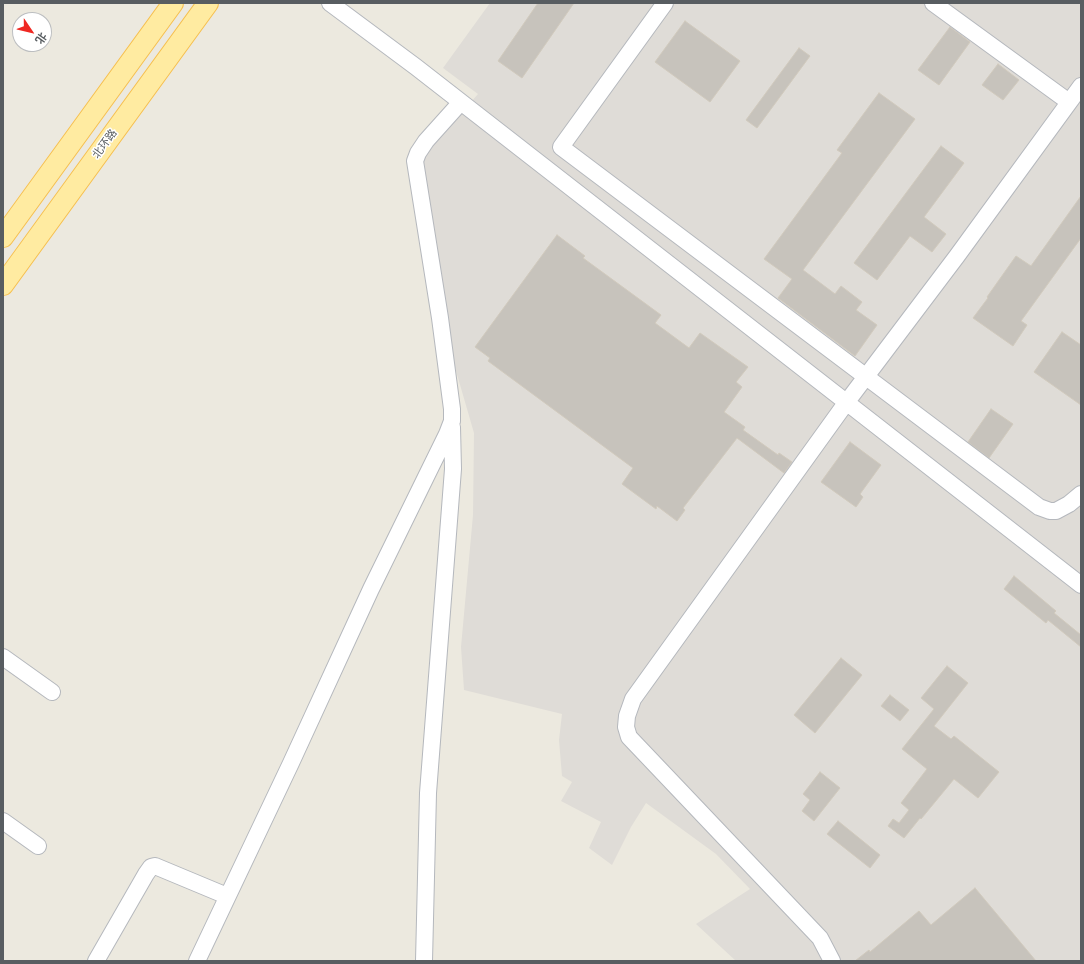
<!DOCTYPE html>
<meta charset="utf-8">
<style>
body{margin:0}
#map{position:relative;width:1084px;height:964px;overflow:hidden;background:#ece9df;font-family:"PT Sans","Noto Sans SC",sans-serif}
canvas{display:block}
.frame{position:absolute;inset:0;border:4px solid #585d61;pointer-events:none}
.north{position:absolute;left:12px;top:12px;width:40px;height:40px;box-sizing:border-box;background:#fff;border:1px solid #bcbec0;border-radius:50%;rotate:125deg;font-size:11px;font-weight:700;line-height:16px;text-align:center;color:#585d61}
.north::after{content:'';display:block;margin:auto;width:14px;height:18px;background:#ef2822;clip-path:polygon(50% 0,100% 100%,50% 72%,0 100%)}
</style>
<div id="map">
<canvas width="1084" height="964"></canvas>
<div class="frame"></div>
<div class="north">北</div>
</div>
<script>
const ctx = document.querySelector('canvas').getContext('2d');
ctx.lineJoin = 'round';
function fill(path, color) { ctx.fillStyle = color; ctx.fill(path, 'evenodd'); }
const poly = rows => new Path2D(rows.map(r => 'M' + r).join(''));
function stroke(path, color, width, dash) { ctx.strokeStyle = color; ctx.lineWidth = width; ctx.lineCap = dash ? 'butt' : 'round'; ctx.setLineDash(dash || []); ctx.stroke(path); }
function label(font, color, halo, rows, align = 'center') {
  ctx.font = font + ' "PT Sans","Noto Sans SC",sans-serif'; ctx.lineWidth = 3; ctx.setLineDash([]); ctx.textBaseline = 'middle'; ctx.strokeStyle = halo; ctx.fillStyle = color; for (const [text, x, y, turn = 0] of rows) {
    ctx.save(); ctx.translate(x, y); ctx.rotate((+turn || 0) * Math.PI / 180); ctx.textAlign = isNaN(turn) ? turn : align; if (halo) ctx.strokeText(text, 0, 0); ctx.fillText(text, 0, 0); ctx.restore();
  }
}
const industrial = poly([
 [490,3,1081,3,1081,961,736,961,696,924,750,889,716,854,646,803,631,827,612,865,589,848,601,822,561,801,572,782,562,776,559,740,562,714,464,690,461,647,473,515,474,433,454,364,437,271,422,164,424,159,427,152,478,94,443,68]
]);
const building = poly([
 [538,3,574,3,522,78,498,61,538,3],
 [685,21,740,61,710,102,655,62,685,21],
 [950,27,970,42,939,85,918,70,950,27],
 [799,48,810,56,757,128,746,120,799,48],
 [998,64,1019,80,1003,100,982,85,998,64],
 [879,93,915,119,803,270,835,294,841,286,862,302,856,310,877,325,855,356,778,298,792,279,764,259,842,153,837,150,879,93],
 [941,146,964,163,924,217,946,234,932,252,910,236,877,280,854,263,941,146],
 [1081,196,1081,238,1021,321,1027,325,1013,346,973,318,988,298,987,297,1016,256,1031,266,1081,196],
 [557,235,585,256,583,258,661,315,655,323,689,348,700,333,748,367,736,382,742,387,724,412,745,427,743,430,778,455,779,453,792,462,784,473,737,438,683,508,685,510,677,521,657,506,656,509,622,484,633,468,488,361,490,358,475,347,557,235],
 [1062,332,1081,345,1081,405,1034,372,1062,332],
 [991,409,1013,424,989,458,968,442,991,409],
 [850,442,881,465,860,494,863,497,856,507,821,482,850,442],
 [1014,576,1056,611,1054,613,1081,635,1081,647,1048,620,1046,623,1004,589,1014,576],
 [841,658,862,675,815,733,794,715,841,658],
 [947,666,968,683,934,726,951,739,954,736,999,772,978,798,954,779,921,819,920,818,904,838,888,826,893,819,899,823,909,810,901,803,927,769,902,749,934,709,921,698,947,666],
 [890,695,909,710,900,721,881,706,890,695],
 [820,772,840,788,814,821,802,811,810,800,803,794,820,772],
 [838,821,880,855,870,868,827,834,838,821],
 [975,888,1036,961,855,961,869,950,870,952,919,911,931,925,975,888]
]);
const minor = poly([
 [330,3,416,67,1081,585],
 [665,3,561,147,1039,507,1050,511,1056,511,1069,504,1081,494],
 [933,3,1069,102],
 [3,657,52,692],
 [3,821,38,846],
 [96,961,146,874,151,867,155,866,227,896],
 [197,961,291,763,371,589,447,434,452,421,452,409,440,318,415,161,418,153,426,141,461,102],
 [424,961,428,793,453,469,452,427],
 [832,961,820,938,629,737,626,727,627,716,633,699,846,403,957,256,1081,86]
]);
const major = poly([
 [3,237,173,3],
 [3,285,208,3]
]);
const streetNames = [
 ["北环路",105,144,-54]
];
fill(industrial, '#dfdcd7');
fill(building, '#c7c3bc');
stroke(building, '#d1cabd', 1);
stroke(minor, '#b5b8bd', 18);
stroke(major, '#f6bf4e', 22);
stroke(minor, '#fff', 16);
stroke(major, '#ffeba1', 20);
label('11px', '#585d61', '#fff', streetNames);
</script>
